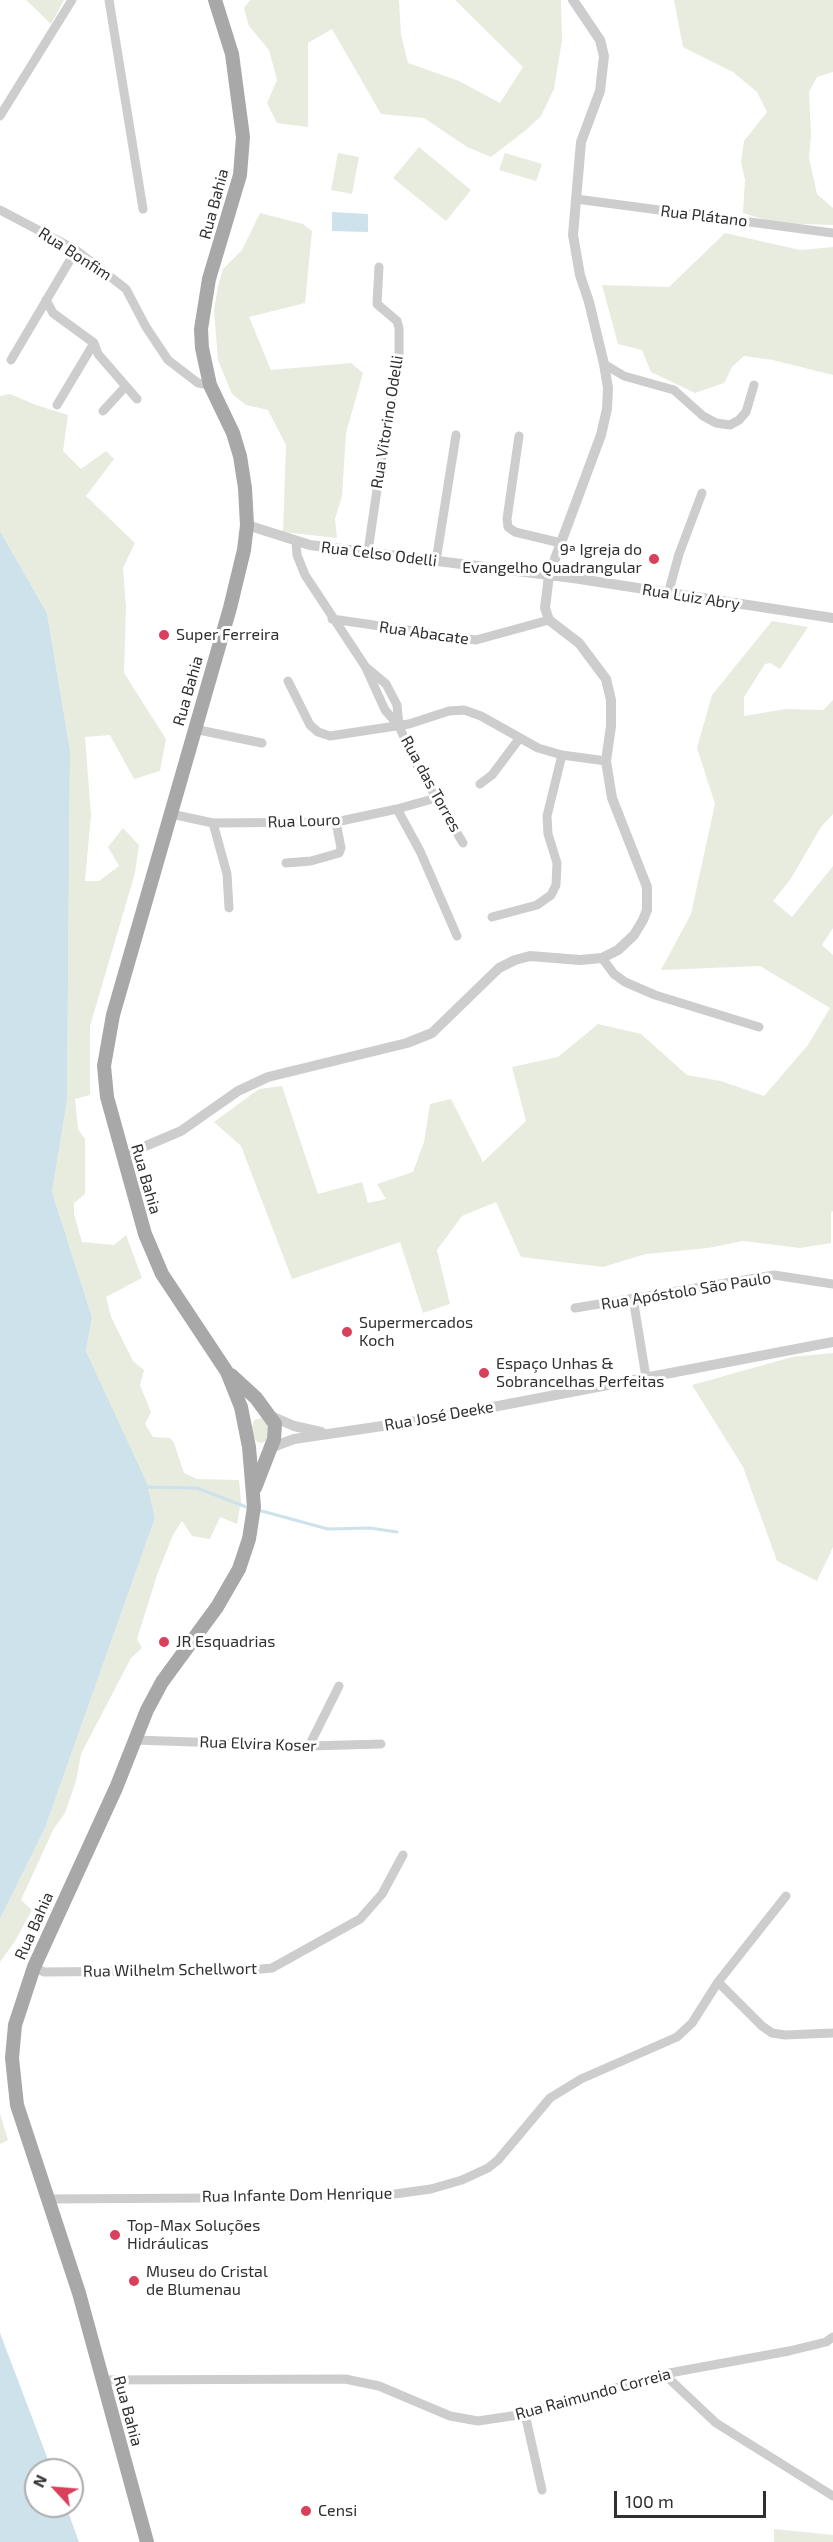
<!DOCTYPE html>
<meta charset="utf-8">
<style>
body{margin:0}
#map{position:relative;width:833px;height:2542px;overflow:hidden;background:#fff;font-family:"Exo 2",sans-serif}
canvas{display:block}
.north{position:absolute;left:24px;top:2458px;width:60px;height:60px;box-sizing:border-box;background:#fff;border:2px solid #acacac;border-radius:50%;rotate:296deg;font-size:16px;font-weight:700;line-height:24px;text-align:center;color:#303030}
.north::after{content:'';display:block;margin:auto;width:21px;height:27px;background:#d8405b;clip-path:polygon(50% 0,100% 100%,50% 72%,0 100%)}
.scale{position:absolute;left:614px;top:2491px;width:152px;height:27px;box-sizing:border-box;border:3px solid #303030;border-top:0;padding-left:8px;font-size:18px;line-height:21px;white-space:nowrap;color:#303030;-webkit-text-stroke:4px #fff;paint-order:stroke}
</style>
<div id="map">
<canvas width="833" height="2542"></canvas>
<div class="north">N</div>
<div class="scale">100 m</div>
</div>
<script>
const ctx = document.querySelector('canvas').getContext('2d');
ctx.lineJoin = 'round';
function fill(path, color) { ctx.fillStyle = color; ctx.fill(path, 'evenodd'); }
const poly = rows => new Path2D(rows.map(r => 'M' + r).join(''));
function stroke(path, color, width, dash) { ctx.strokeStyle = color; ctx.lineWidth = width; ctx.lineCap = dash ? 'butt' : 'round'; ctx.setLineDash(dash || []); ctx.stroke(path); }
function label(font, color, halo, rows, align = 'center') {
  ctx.font = font + ' "Exo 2",sans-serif'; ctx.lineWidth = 6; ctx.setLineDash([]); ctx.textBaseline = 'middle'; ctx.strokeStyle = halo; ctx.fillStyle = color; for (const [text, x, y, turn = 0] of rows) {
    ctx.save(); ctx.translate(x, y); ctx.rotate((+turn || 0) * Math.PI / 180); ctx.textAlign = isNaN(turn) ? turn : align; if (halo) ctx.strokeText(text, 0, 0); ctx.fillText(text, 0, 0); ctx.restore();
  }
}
const green = poly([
 [26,0,64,0,51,24],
 [250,0,399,0,401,35,408,63,459,81,500,103,523,67,455,0,561,0,562,40,554,89,541,116,526,130,491,157,467,147,424,118,381,114,332,29,308,43,308,127,277,123,267,103,277,80,269,50,249,26,244,8],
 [674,0,833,0,833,72,817,77,809,92,811,135,809,158,817,194,833,208,833,225,775,223,743,213,745,180,741,162,744,141,767,112,757,92,733,72,683,47],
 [419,147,471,190,446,221,393,178],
 [338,153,359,157,352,194,331,190],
 [505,153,542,164,536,181,499,170],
 [260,213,303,224,312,231,305,303,249,317,271,370,351,363,363,373,346,433,342,496,335,519,337,538,283,532,286,445,268,410,246,405,232,394,218,360,214,310,218,286,223,269,242,250],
 [725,233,800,250,833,247,833,375,773,360,744,356,732,367,724,383,695,393,651,372,642,350,618,344,602,285,669,287],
 [10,394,36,405,68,415,63,451,81,469,106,451,114,459,86,496,135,543,123,568,126,607,124,673,166,739,160,771,134,779,110,735,85,737,91,815,85,881,99,881,119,866,108,847,123,828,139,845,135,873,90,1026,90,1095,75,1099,78,1129,85,1139,85,1194,74,1203,74,1214,82,1242,114,1245,126,1235,142,1278,106,1297,111,1317,133,1361,144,1370,140,1385,151,1412,145,1424,153,1437,170,1438,174,1443,184,1473,197,1479,239,1480,241,1501,237,1524,220,1517,210,1539,192,1536,182,1521,173,1535,157,1575,137,1639,142,1648,131,1658,81,1754,76,1781,65,1813,53,1830,21,1900,32,1910,15,1941,0,1962,0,1919,45,1828,155,1518,147,1483,86,1351,92,1317,52,1192,67,1101,70,750,47,613,0,531,0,396],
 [772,621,808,627,780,669,770,663,765,664,744,697,744,716,786,709,823,710,833,700,833,814,821,827,790,880,773,901,792,917,833,866,833,928,822,945,833,955,833,1211,831,1212,831,1243,800,1248,743,1241,708,1248,646,1254,603,1267,521,1257,496,1202,462,1216,437,1250,450,1304,423,1313,400,1242,292,1279,241,1146,214,1122,259,1089,282,1086,318,1194,362,1182,368,1203,386,1199,377,1184,413,1172,424,1142,430,1104,451,1099,483,1162,526,1121,512,1067,558,1057,598,1024,641,1034,687,1075,721,1081,764,1096,808,1045,830,1008,760,966,661,970,691,914,715,804,697,748,712,695],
 [833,1353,833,1547,817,1581,777,1561,743,1467,692,1385,792,1357],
 [262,1418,267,1422,269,1433,265,1442,261,1443,256,1441,251,1431,254,1420],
 [0,2113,8,2140,0,2144],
 [774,2529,833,2535,833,2542,774,2542]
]);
const water = poly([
 [332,212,368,214,368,232,332,231],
 [0,531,47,613,70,750,67,1101,52,1192,92,1317,86,1351,147,1483,155,1518,45,1828,0,1919],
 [0,2333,52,2470,36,2470,36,2506,66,2506,79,2542,0,2542]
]);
const stream = poly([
 [145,1487,197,1488,249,1508],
 [258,1510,328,1529,370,1528,397,1532]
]);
const minor = poly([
 [109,0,143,209],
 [0,116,72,0],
 [576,199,833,233],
 [0,210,76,250,126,289,146,327,168,360,198,383,210,385],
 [46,300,53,313,94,343,98,354,137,399],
 [11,360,76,250],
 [604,364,624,376,674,390,703,416,716,423,730,425,739,420,746,412,754,385],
 [57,405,94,343],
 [103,411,126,386],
 [519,436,507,519,508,527,515,532,561,543],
 [296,542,297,555,305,575,365,666,385,710,399,726,414,760,463,843],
 [368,551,387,422,399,362,399,328,397,321,377,304,379,267],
 [436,561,456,435],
 [668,594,679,554,702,493],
 [332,619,476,640,549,620],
 [367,668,386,684,397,705,399,726],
 [288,681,310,725,318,732,330,736,409,724,449,711,464,710,481,716,538,748,562,755,606,761],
 [194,729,262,743],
 [480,784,492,775,519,739],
 [397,809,420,851,457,936],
 [171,814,213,823,336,822,397,809,436,798],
 [213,823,227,874,229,908],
 [286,863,311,861,339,853,341,848,336,822],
 [492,917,537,905,551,895,556,885,557,863,548,834,547,816,562,755],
 [602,958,614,974,625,982,655,995,759,1027],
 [633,1298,646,1377],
 [575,1308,774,1275,833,1284],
 [135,1740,309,1746,381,1744],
 [309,1746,339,1686],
 [34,1967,44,1972,251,1970,272,1968,360,1919,382,1894,403,1855],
 [718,1982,762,2026,772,2033,785,2035,833,2033],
 [48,2199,373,2197,431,2189,462,2180,488,2168,498,2160,550,2098,581,2079,677,2037,692,2023,718,1982,786,1896],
 [664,2374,716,2423,833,2496],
 [103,2380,345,2379,379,2386,450,2416,478,2421,525,2414,664,2374,789,2351,826,2342,833,2337],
 [525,2414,542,2490]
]);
const tertiary = poly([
 [247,525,310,545,573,578,833,618],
 [122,1156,181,1131,238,1091,268,1077,407,1043,432,1033,499,968,515,960,530,956,580,960,602,958,618,950,634,935,643,920,647,910,647,887,612,798,606,761,611,726,611,700,606,679,579,643,549,620,545,608,549,575,601,435,607,409,608,388,604,364,589,302,580,275,573,235,581,142,600,91,604,56,600,40,573,0],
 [269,1415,294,1426,321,1432],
 [270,1448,294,1439,430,1419,833,1342]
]);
const primary = poly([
 [231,1375,256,1398,275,1424,274,1439,255,1488],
 [147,2542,79,2293,17,2105,12,2058,15,2025,34,1967,116,1788,147,1710,162,1682,217,1607,239,1569,249,1539,254,1507,249,1447,241,1407,227,1372,162,1274,145,1234,107,1097,104,1066,113,1015,230,608,244,550,247,525,245,488,240,456,233,433,210,385,202,348,201,329,209,279,240,175,243,137,232,54,215,0]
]);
const markers = [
 [654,559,6,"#d8405b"],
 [164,635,6,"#d8405b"],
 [347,1332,6,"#d8405b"],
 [484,1373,6,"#d8405b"],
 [164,1642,6,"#d8405b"],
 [115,2235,6,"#d8405b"],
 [134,2281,6,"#d8405b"],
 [306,2511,6,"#d8405b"]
];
const streetNames = [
 ["Rua Bahia",214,204,-75],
 ["Rua Plátano",704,216,7],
 ["Rua Bonfim",75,254,33],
 ["Rua Vitorino Odelli",387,422,-81],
 ["Rua Celso Odelli",379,554,7],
 ["Rua Luiz Abry",691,597,9],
 ["Rua Abacate",424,633,8],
 ["Rua Bahia",188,691,-74],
 ["Rua das Torres",431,784,61],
 ["Rua Louro",304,821,-2],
 ["Rua Bahia",146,1179,74],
 ["Rua Apóstolo São Paulo",686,1291,-9],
 ["Rua José Deeke",439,1416,-10],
 ["Rua Elvira Koser",258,1744,2],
 ["Rua Bahia",34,1926,-66],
 ["Rua Wilhelm Schellwort",170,1970,-1],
 ["Rua Infante Dom Henrique",297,2195,-1],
 ["Rua Raimundo Correia",593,2394,-15],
 ["Rua Bahia",128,2411,75]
];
const poiNames = [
 ["9ª Igreja do",642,550,"right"],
 ["Evangelho Quadrangular",642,568,"right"],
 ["Super Ferreira",176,635],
 ["Supermercados",359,1323],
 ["Koch",359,1341],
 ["Espaço Unhas &",496,1364],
 ["Sobrancelhas Perfeitas",496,1382],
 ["JR Esquadrias",176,1642],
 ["Top-Max Soluções",127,2226],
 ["Hidráulicas",127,2244],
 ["Museu do Cristal",146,2272],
 ["de Blumenau",146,2290],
 ["Censi",318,2511]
];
fill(green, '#e7ecdf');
fill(water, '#cde2ea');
stroke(stream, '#cde2ea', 3);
stroke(minor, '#cdcdcd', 9);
stroke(tertiary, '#cdcdcd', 10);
stroke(primary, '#a8a8a8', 14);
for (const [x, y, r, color] of markers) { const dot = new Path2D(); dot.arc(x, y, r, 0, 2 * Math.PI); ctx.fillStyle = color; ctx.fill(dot); stroke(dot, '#fff', 2); }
label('16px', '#303030', '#fff', streetNames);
label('16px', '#303030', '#fff', poiNames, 'left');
</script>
